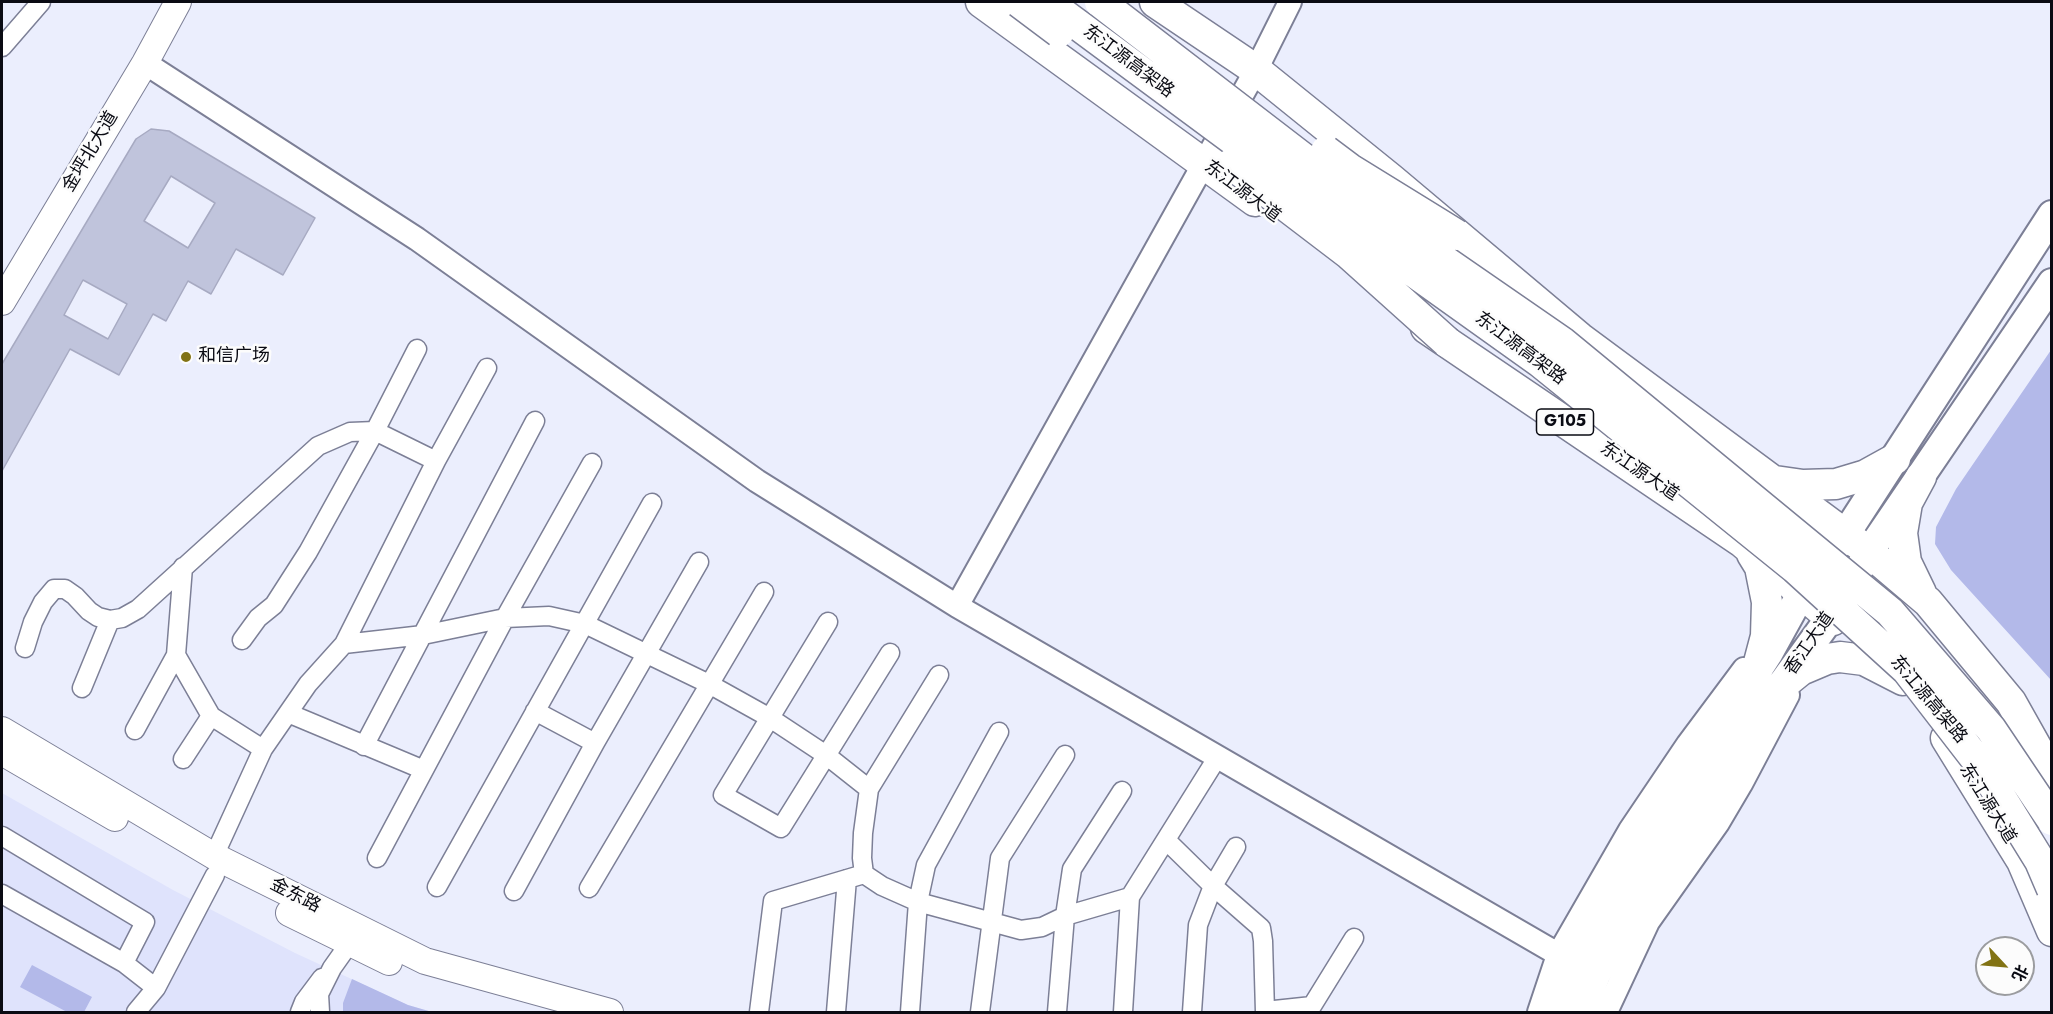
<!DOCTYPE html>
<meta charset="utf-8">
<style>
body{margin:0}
#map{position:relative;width:2053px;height:1014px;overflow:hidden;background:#ebeefd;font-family:Jost,"Noto Sans SC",sans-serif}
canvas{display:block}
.frame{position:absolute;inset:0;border:3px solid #0a0b13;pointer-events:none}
.north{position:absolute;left:1975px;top:936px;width:60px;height:60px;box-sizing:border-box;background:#fcfcfc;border:2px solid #9b9c9f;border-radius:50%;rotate:116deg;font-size:16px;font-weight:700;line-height:24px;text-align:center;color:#0a0b13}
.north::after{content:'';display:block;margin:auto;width:21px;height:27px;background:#827314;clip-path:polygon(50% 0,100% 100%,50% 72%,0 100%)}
</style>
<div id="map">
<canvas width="2053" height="1014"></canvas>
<div class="frame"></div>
<div class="north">北</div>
</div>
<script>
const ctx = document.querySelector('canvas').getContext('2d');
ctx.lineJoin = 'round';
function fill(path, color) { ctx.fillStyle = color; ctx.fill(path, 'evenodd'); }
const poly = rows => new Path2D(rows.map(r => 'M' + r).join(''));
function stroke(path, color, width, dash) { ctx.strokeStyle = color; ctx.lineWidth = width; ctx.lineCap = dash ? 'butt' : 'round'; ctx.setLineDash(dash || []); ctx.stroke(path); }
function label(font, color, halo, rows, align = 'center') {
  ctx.font = font + ' Jost,"Noto Sans SC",sans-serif'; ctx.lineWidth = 5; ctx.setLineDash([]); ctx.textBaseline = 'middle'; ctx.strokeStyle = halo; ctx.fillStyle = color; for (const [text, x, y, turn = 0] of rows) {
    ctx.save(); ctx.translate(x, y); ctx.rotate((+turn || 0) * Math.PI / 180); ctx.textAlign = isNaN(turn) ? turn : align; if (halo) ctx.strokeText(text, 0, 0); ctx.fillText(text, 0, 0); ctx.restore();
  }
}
const built = poly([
 [2,793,173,890,295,953,408,1005,432,1012,2,1012]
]);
const green = poly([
 [2051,350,2051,680,1951,570,1935,544,1936,527,1956,489],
 [32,965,92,997,84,1012,67,1012,20,987],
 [352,979,408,1005,432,1012,343,1012,343,1003]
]);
const building = poly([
 [151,129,169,131,315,218,283,275,236,249,211,294,188,281,166,321,153,314,119,375,70,349,2,471,2,364,136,139,151,129],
 [171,176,215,203,188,248,144,221,171,176],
 [83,280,127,304,108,339,64,315,83,280]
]);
const minor = poly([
 [2,47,41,2],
 [183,567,176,655,211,716,263,749],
 [828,622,723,795,781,828,890,653],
 [242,640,258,618,274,605,308,552,375,431,417,349],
 [344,644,436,461,487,368],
 [25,648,33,622,43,602,54,589,65,589,75,596,89,611,98,617,110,620,122,618,138,609,318,446,350,432,375,431,436,461],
 [939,675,869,789,863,833,862,858,864,874,882,886,918,902,1021,930,1042,927,1065,916,1130,897],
 [82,688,110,620],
 [535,711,595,743],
 [288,713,424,770],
 [135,730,176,655],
 [364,746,535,421],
 [183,759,211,716],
 [2,836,145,922,124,963],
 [1166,840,1213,886,1261,928,1263,941,1265,1012],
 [214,856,263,749,308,684,344,644,423,635,505,618,549,616,585,624,709,684,770,718,826,755,869,789],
 [377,858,505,618,592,463],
 [437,887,652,503],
 [589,888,764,592],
 [514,891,595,743,699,562],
 [2,894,124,963,156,988],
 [1265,1011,1312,1006,1354,938],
 [136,1012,156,988,215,875],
 [300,1012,304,1002,322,978],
 [320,1012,319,994,332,968,349,944],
 [759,1012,773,901,864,874],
 [836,1012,847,879],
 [910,1012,918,902,926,865,999,732],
 [980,1012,1000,858,1065,755],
 [1057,1012,1065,916,1072,869,1122,791],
 [1123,1012,1130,897,1217,758],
 [1192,1012,1198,925,1213,886,1236,847]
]);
const tertiary = poly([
 [145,63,417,239,757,481,957,606,1575,964],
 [957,606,1256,70,1290,2],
 [1539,1012,1558,955,1630,830,1688,744,1744,669],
 [1606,1012,1648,922,1718,823,1741,784,1788,695]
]);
const secondary = poly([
 [2,302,145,63,178,2],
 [2,730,214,856,425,961,610,1012],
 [2,752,115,818],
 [289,913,389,962]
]);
const primary = poly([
 [1559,1012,1575,964,1609,902,1650,836,1768,654,1801,594,1845,535,2052,215],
 [1581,1012,1596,975,1631,911,1780,687,1830,618,1869,552,2052,283]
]);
const trunk = poly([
 [981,2,1255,201],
 [1155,2,1256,70,1391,179,1580,338,1869,552,1928,602,2011,702,2052,775],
 [1426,328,1742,542,1833,620],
 [1921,477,1907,503,1902,533,1906,562,1921,593],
 [1775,481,1803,485,1836,484,1866,475,1895,459],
 [1752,554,1760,567,1767,602,1766,636,1757,670],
 [1780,687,1801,670,1827,659,1840,657,1864,660,1903,680],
 [1946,738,2022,861,2052,931]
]);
const trunkBridge = poly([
 [1019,2,1059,32],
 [1047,2,1355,230,1540,362,1795,568,1907,670,1982,767,2040,861,2052,889],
 [1100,2,1368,208,1562,342,1890,612,1991,729,2052,820],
 [1326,151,1350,169,1457,235],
 [1231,164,1349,254,1447,342]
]);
const markers = [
 [186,357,6,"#827314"]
];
const shields = [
 [1565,422,57]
];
const shieldNames = [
 ["G105",1565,422]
];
const streetNames = [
 ["东江源高架路",1128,62,37],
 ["金坪北大道",91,152,-59],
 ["东江源大道",1242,192,37],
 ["东江源高架路",1520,349,37],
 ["东江源大道",1639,472,34],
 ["香江大道",1810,644,-55],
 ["东江源高架路",1928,700,50],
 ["东江源大道",1987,804,58],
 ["金东路",295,896,27]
];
const poiNames = [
 ["和信广场",198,357]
];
fill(built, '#dfe3fc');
fill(green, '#b3b9e9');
fill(building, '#c0c4dc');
stroke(building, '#a7aac2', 1.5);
stroke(minor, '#7c7f96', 21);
stroke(tertiary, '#7c7f96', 26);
stroke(secondary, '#7c7f96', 28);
stroke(primary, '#7c7f96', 32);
stroke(trunk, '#7c7f96', 33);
stroke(minor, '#fff', 18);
stroke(tertiary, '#fff', 22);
stroke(secondary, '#fff', 26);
stroke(primary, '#fff', 28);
stroke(trunk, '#fff', 30);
stroke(trunkBridge, '#7c7f96', 33, []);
stroke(trunkBridge, '#fff', 30);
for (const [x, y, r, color] of markers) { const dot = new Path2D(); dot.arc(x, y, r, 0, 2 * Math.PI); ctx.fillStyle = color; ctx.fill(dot); stroke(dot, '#fcfcfc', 2); }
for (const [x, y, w] of shields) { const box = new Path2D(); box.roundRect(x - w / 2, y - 13, w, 26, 4.5); ctx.fillStyle = '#fcfcfc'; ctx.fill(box); stroke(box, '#0a0b13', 1.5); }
label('bold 16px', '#0a0b13', null, shieldNames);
label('18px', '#0a0b13', '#fcfcfc', streetNames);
label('18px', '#0a0b13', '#fcfcfc', poiNames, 'left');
</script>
